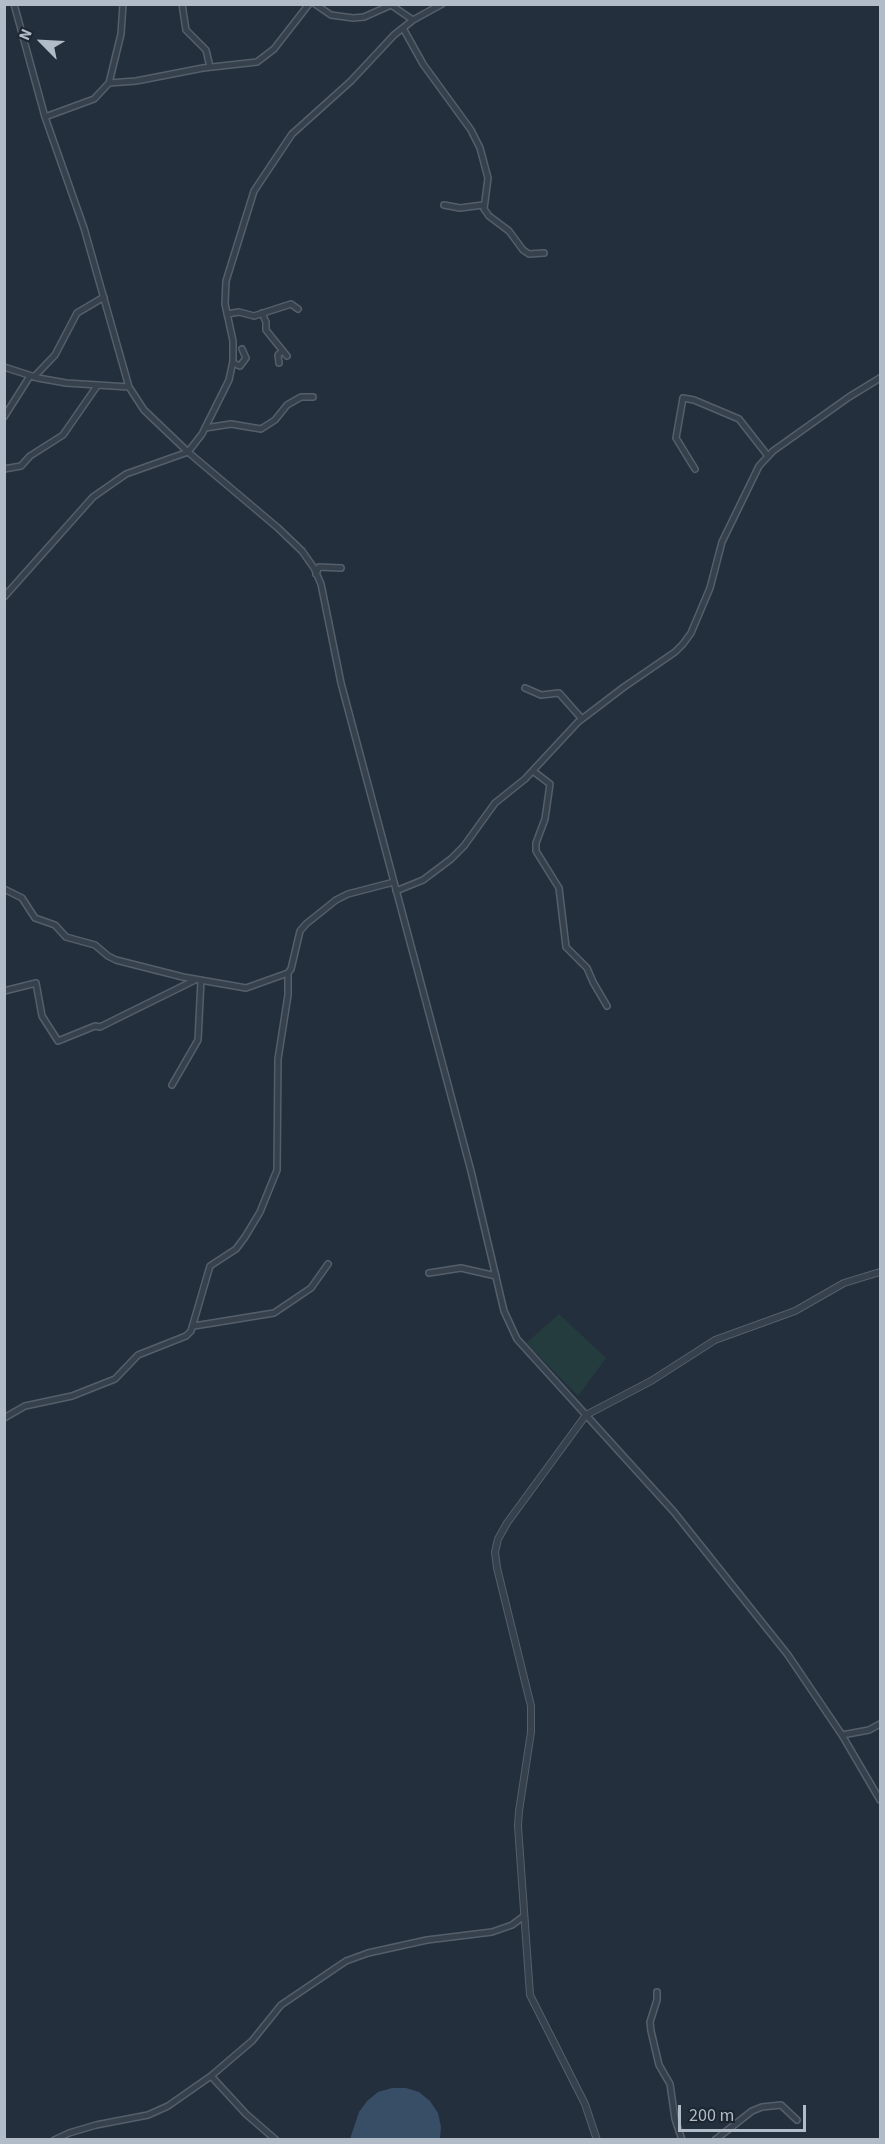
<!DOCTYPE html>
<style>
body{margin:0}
#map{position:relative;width:885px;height:2144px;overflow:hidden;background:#232f3d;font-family:"Source Sans 3",sans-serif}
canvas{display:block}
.frame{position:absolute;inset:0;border:6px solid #b2bcc8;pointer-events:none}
.north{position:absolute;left:12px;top:12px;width:60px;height:60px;-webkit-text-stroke:4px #1c2631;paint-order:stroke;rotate:294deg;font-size:16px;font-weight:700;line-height:24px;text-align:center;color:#b2bcc8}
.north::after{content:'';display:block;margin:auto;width:21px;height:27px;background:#b2bcc8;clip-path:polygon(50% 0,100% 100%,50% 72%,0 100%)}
.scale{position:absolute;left:678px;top:2105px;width:128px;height:27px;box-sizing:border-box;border:3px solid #b2bcc8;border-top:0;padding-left:8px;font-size:18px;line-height:21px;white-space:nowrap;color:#b2bcc8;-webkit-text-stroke:4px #1c2631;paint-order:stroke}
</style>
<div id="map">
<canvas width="885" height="2144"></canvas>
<div class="frame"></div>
<div class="north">N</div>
<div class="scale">200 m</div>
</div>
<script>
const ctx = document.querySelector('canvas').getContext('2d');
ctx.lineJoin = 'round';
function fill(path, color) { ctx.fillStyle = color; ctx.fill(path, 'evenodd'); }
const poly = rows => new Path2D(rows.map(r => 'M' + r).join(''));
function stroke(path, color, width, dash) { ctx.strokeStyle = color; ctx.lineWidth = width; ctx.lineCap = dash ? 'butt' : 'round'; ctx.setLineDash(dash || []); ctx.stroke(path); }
const green = poly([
 [559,1314,606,1358,578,1396,526,1343]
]);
const water = poly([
 [392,2088,406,2088,419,2092,430,2101,438,2113,441,2127,440,2139,350,2139,359,2112,367,2101,378,2092]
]);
const minor = poly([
 [182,4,186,30,206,50,210,67],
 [315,4,331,15,353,18,364,17,391,5,413,20],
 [442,4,413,20,394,35,351,81,292,134,254,191,226,281,225,304,233,341,233,361,229,380,202,434,188,452,278,528,302,551,314,568,321,584,341,683,471,1171,504,1311,517,1339,674,1512,788,1655,842,1735,880,1800],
 [403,28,423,64,471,130,480,148,488,178,484,209,489,216,509,231,523,250,529,254,544,253],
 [109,83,136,81,203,68,257,62,274,49,309,4],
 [45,117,94,99,109,83,121,34,123,4],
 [444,205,460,208,483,205],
 [262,313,266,322,266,330,287,356],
 [227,314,239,312,254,316,291,304,298,309],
 [233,363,240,366,246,358,242,349],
 [279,363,278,355,282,351],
 [4,367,38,378,66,383,129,387],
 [34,377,55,355,77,313,104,297],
 [4,417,30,376],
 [205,428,231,424,261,429,275,420,287,405,301,397,313,397],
 [4,469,21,466,30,456,63,435,97,386],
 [695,469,676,438,683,398,694,400,739,419,768,456],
 [316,574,319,567,341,568],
 [4,597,93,497,126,474,188,452,144,410,129,387,84,228,45,117,14,4],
 [525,688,541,695,559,693,582,719],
 [533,771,550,784,545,819,536,843,536,851,559,888,566,947,587,968,593,982,607,1006],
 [4,889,22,898,35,918,55,925,66,937,95,945,108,956,116,960,183,977,246,988,288,973,291,969,300,931,306,924,336,900,348,894,394,882],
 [396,891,423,880,451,859,464,846,495,803,525,779,578,722,624,687,675,652,683,644,691,633,710,588,722,542,759,466,773,451,849,397,880,378],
 [4,991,36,983,42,1016,58,1041,95,1026,100,1027,195,980],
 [172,1085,198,1040,201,980],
 [429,1273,461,1268,496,1276],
 [194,1326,274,1313,311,1288,328,1264],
 [4,1418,25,1406,72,1396,115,1379,138,1355,186,1336,191,1331,210,1266,236,1249,245,1237,260,1212,277,1170,278,1059,288,995,288,973],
 [842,1735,869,1730,880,1724],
 [657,1992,657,2000,650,2022,651,2031,659,2065,670,2084,675,2119,682,2140],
 [211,2076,246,2114,276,2140],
 [54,2140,69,2133,96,2125,148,2115,168,2106,211,2076,252,2041,281,2005,346,1961,368,1953,427,1940,492,1932,512,1925,524,1916],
 [715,2140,752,2111,762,2107,781,2105,797,2120]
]);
const tertiary = poly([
 [597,2140,585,2104,530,1995,518,1826,519,1811,531,1732,531,1706,497,1568,495,1552,498,1539,507,1523,586,1415,651,1381,715,1340,795,1311,844,1283,880,1272]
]);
fill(green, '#253c3e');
fill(water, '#384d66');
stroke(minor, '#555f6b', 8);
stroke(tertiary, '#555f6b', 8);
stroke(minor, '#37414d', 5);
stroke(tertiary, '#37414d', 6);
</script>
